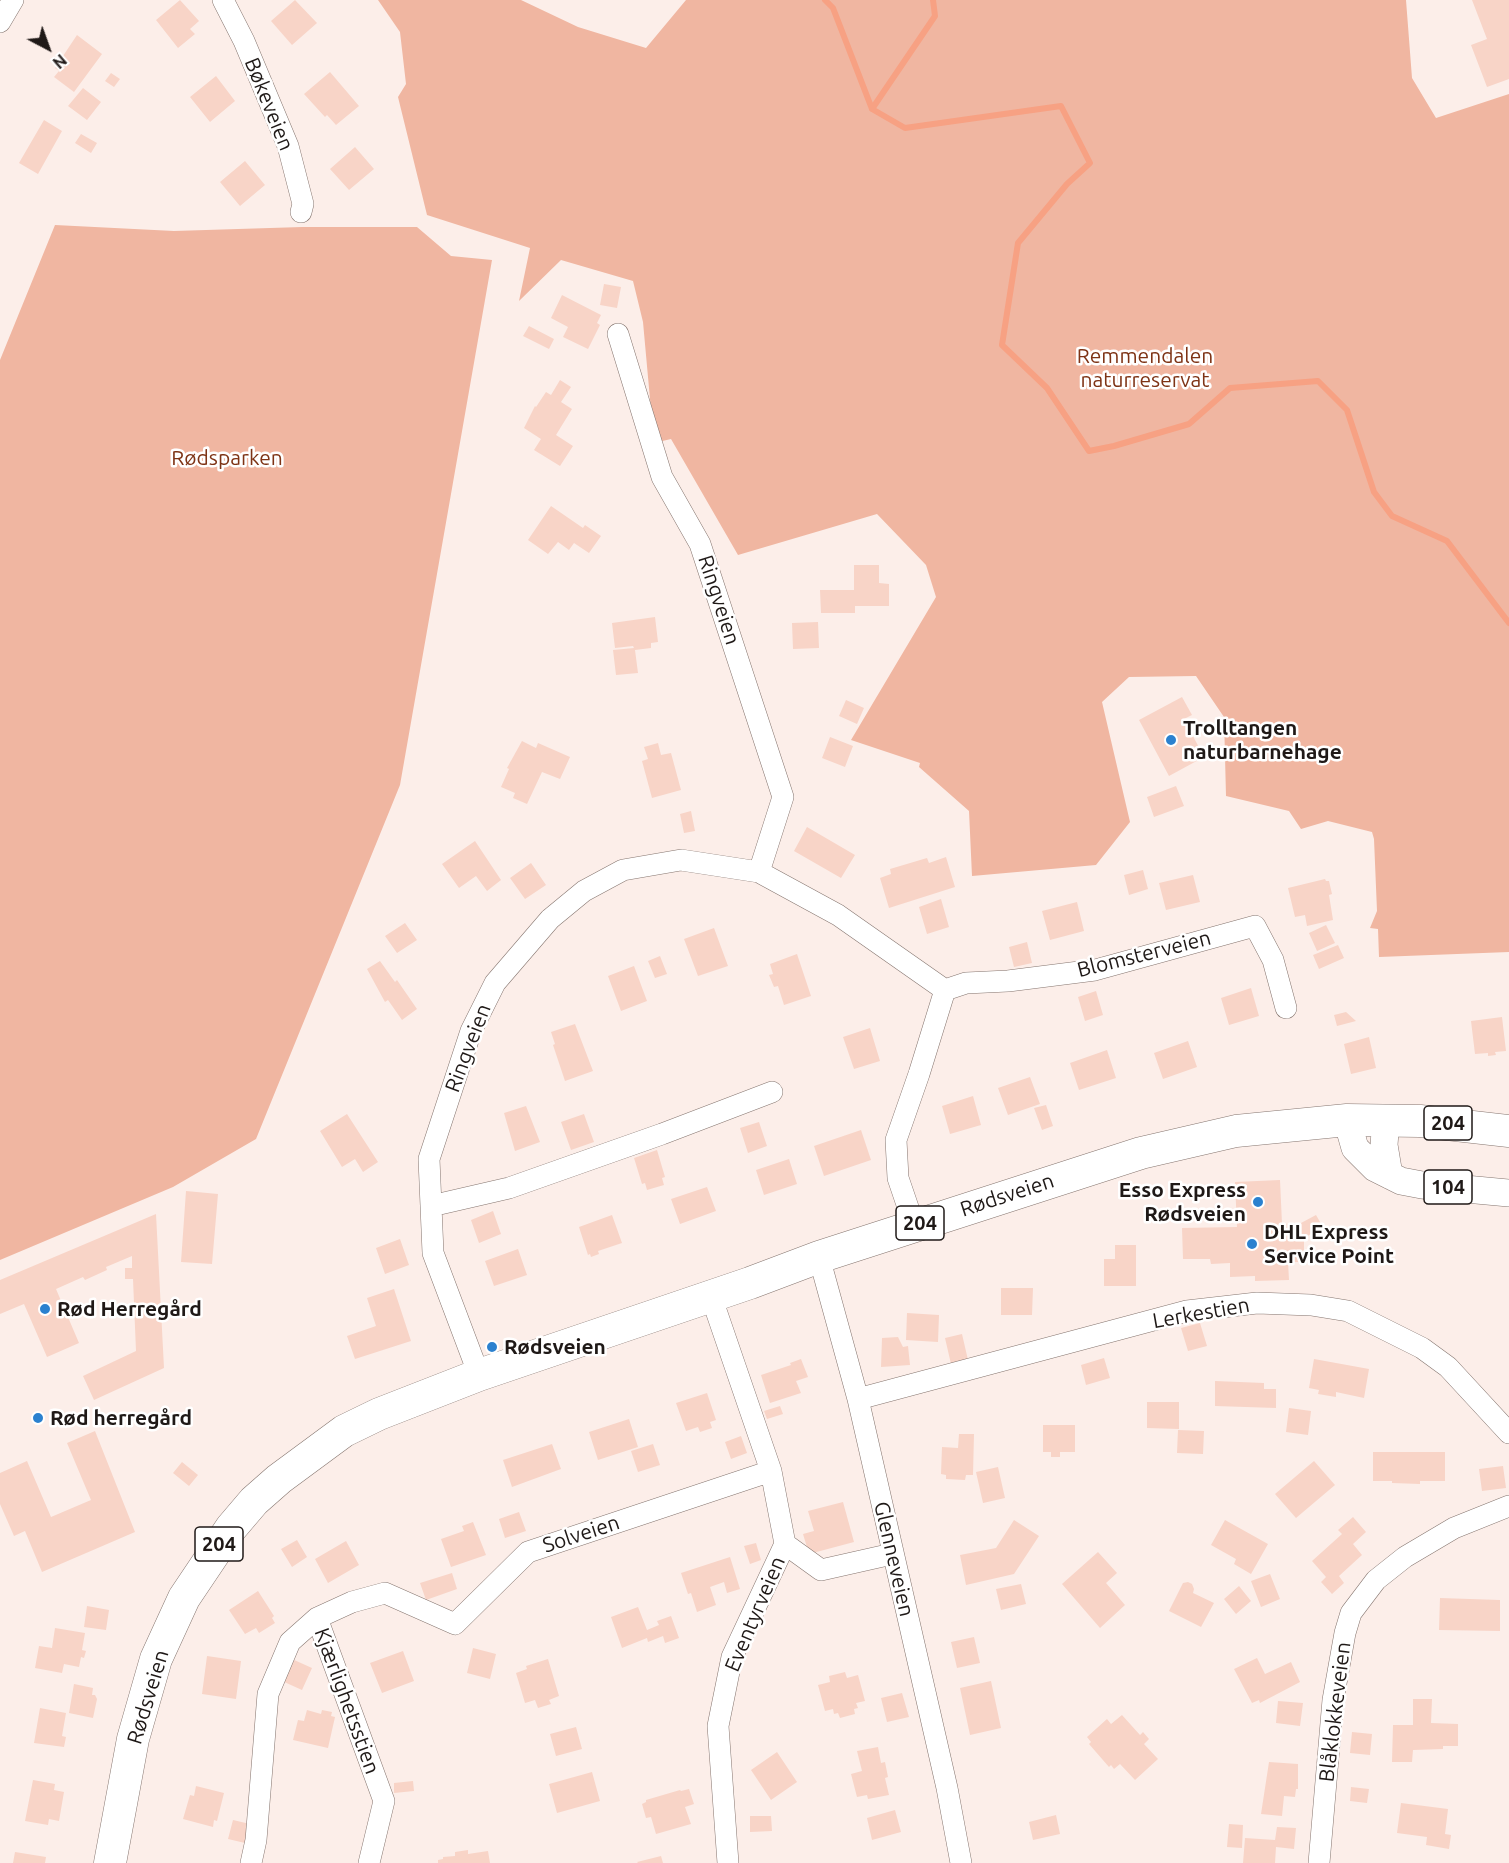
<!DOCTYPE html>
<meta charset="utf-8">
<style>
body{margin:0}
#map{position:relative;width:1509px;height:1863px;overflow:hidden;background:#fceee9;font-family:Ubuntu,sans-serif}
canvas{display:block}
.north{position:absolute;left:18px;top:18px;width:60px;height:60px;-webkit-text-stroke:4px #fff;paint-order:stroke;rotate:139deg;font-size:16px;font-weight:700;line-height:24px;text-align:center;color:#1f1917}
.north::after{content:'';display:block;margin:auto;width:21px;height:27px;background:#1f1917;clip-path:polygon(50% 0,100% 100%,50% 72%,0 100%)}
</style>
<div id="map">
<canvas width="1509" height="1863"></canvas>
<div class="north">N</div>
</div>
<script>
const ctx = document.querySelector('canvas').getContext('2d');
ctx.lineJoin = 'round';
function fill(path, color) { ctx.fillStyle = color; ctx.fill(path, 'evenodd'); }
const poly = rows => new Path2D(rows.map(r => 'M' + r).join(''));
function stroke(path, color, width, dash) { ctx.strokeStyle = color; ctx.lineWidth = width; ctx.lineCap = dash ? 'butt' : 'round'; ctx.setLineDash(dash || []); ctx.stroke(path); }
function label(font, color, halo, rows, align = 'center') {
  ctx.font = font + ' Ubuntu,sans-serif'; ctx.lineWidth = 5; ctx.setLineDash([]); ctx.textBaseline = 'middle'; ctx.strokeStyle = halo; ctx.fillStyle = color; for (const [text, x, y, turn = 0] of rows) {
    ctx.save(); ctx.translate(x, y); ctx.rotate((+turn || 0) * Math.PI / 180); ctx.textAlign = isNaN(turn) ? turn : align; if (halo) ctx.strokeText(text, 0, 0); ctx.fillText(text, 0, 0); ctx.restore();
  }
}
const green = poly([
 [378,0,521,0,578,27,646,48,686,0,1406,0,1412,78,1436,118,1509,94,1509,952,1379,957,1378,929,1370,928,1377,911,1374,839,1372,832,1328,821,1301,829,1289,811,1226,796,1224,717,1196,676,1129,677,1102,702,1130,822,1096,865,972,876,969,811,919,767,920,763,851,740,936,597,926,565,877,514,738,555,671,439,654,443,643,322,633,281,561,260,519,301,530,248,427,215,398,97,406,84,400,32],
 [55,225,174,231,302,227,417,227,451,256,492,260,400,785,256,1139,173,1187,0,1260,0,360]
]);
const stream = poly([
 [825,0,833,8,872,109,905,128,1061,106,1090,163,1067,184,1018,243,1002,345,1047,388,1089,451,1114,446,1189,424,1230,388,1318,381,1347,410,1374,492,1392,516,1447,541,1509,623],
 [872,109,935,16,933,0]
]);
const building = poly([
 [180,0,199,21,190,29,195,34,178,48,156,20],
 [295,0,317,23,292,45,271,21],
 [1472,0,1509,0,1509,79,1487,87,1471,45,1487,39],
 [77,35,102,54,74,92,54,77,59,71,55,68],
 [330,72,359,106,336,125,327,115,325,117,304,94],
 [111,73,120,79,114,87,105,81],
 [216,76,235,101,210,122,190,97],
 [83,88,101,102,87,120,68,106],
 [44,120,62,131,38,174,19,163],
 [81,134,97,143,91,153,75,143],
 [355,147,374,169,349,190,330,169],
 [245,161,265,185,240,206,220,182],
 [604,284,621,287,617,308,600,305],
 [562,295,601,315,597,323,600,325,588,349,563,337,568,327,551,318],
 [529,326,554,339,549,349,523,336],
 [560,380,571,387,561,402,572,409,556,435,573,446,560,466,534,450,541,439,524,428,535,406,536,407,546,392,551,395],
 [551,506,583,528,585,525,601,536,589,553,574,543,569,550,558,542,548,554,528,540],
 [854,565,879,565,879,583,889,584,889,606,855,606,855,613,821,613,820,590,854,590],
 [655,617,658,642,651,643,651,648,635,650,638,673,616,675,613,650,634,648,633,646,615,648,612,623],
 [818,622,819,648,793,649,792,623],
 [1182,697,1192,715,1184,719,1204,757,1169,776,1139,720],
 [846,700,864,708,857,724,839,716],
 [830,737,853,746,845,767,822,758],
 [522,741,536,748,538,743,570,757,560,779,542,772,527,804,513,798,515,793,501,787,509,769,507,768],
 [658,743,661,755,671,753,681,790,652,798,642,761,648,759,644,747],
 [1176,786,1184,806,1154,817,1147,797],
 [691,811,695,831,684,833,680,814],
 [807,827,855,855,841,878,794,851],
 [475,841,501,880,487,891,476,876,459,888,442,864],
 [946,857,955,887,889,908,880,878,891,874,890,869,927,858,929,863],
 [531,863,546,885,525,899,510,878],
 [1143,870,1148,889,1129,895,1124,875],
 [1193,875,1200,902,1166,910,1159,883],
 [1325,879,1326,881,1329,881,1332,894,1329,895,1333,920,1307,926,1305,915,1295,917,1288,888],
 [941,899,949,927,927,934,919,907],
 [1077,902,1084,931,1050,940,1042,911],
 [405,923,417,940,397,953,385,936],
 [1326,925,1335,943,1317,951,1309,933],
 [714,928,728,966,698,976,684,939],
 [1027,942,1032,963,1014,967,1009,947],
 [1338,945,1344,958,1319,969,1313,955],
 [797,954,811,996,784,1005,778,986,774,987,769,975,773,974,770,964],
 [660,956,667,974,655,978,648,961],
 [380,961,395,982,397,980,417,1009,402,1020,388,1000,385,1002,367,969],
 [634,966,647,1001,621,1011,608,976],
 [1251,988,1259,1016,1229,1025,1221,998],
 [1096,991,1103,1015,1085,1021,1078,997],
 [1346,1012,1356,1021,1337,1026,1334,1015],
 [1502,1017,1506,1051,1495,1052,1496,1055,1488,1056,1488,1053,1475,1054,1471,1021],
 [575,1024,593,1071,565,1081,553,1045,555,1044,551,1032],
 [870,1028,880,1061,854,1069,843,1037],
 [1369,1037,1376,1068,1351,1074,1344,1044],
 [1188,1041,1197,1067,1163,1079,1154,1053],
 [1107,1050,1116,1078,1079,1090,1070,1063],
 [1030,1077,1040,1104,1008,1115,998,1088],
 [973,1096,981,1125,950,1134,942,1106],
 [1046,1105,1053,1126,1042,1130,1034,1108],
 [526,1106,540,1142,515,1151,504,1113],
 [347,1114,378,1162,363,1172,355,1159,342,1167,320,1131],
 [584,1114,594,1142,571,1150,561,1122],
 [759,1122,767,1146,748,1153,740,1128],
 [861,1130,871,1160,824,1176,814,1146],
 [657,1150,665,1177,662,1178,664,1185,647,1190,645,1183,642,1184,634,1158],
 [789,1159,797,1184,764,1195,756,1170],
 [1280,1180,1282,1224,1301,1223,1316,1215,1323,1227,1304,1238,1304,1262,1288,1262,1289,1280,1255,1281,1255,1276,1230,1277,1230,1263,1211,1264,1210,1259,1183,1259,1182,1228,1237,1227,1235,1182],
 [707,1187,716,1211,680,1224,671,1199],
 [186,1191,218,1194,212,1264,181,1262],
 [493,1211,501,1234,479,1243,471,1220],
 [156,1214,164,1368,94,1400,83,1376,136,1351,133,1279,125,1279,125,1268,132,1268,132,1256,106,1267,107,1270,85,1280,83,1277,56,1289,79,1343,47,1357,24,1304,0,1314,0,1280],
 [612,1215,622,1243,598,1251,599,1254,591,1257,590,1254,588,1255,579,1227],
 [400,1239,409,1265,385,1274,376,1248],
 [1115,1245,1136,1245,1136,1286,1104,1286,1104,1259,1115,1259],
 [518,1249,527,1275,494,1286,485,1261],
 [1001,1288,1033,1288,1032,1315,1001,1315],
 [394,1289,411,1341,355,1359,347,1336,376,1326,367,1298],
 [907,1313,939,1315,938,1342,906,1340],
 [1200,1323,1207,1346,1188,1351,1181,1328],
 [962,1334,968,1360,951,1364,945,1338],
 [898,1337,903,1347,908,1346,910,1365,881,1367,882,1338],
 [1104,1358,1110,1378,1086,1385,1081,1365],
 [801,1359,808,1377,796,1381,801,1393,770,1403,761,1375,791,1365,790,1363],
 [1314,1359,1369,1369,1364,1398,1336,1392,1336,1397,1318,1394,1319,1390,1309,1388],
 [1215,1381,1264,1383,1264,1389,1276,1389,1276,1408,1215,1406],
 [707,1393,716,1420,710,1422,712,1428,700,1432,698,1427,686,1431,676,1403],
 [1147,1402,1179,1402,1179,1429,1147,1428],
 [780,1406,783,1414,767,1419,764,1411],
 [1289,1408,1311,1411,1308,1435,1286,1432],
 [629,1419,638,1447,598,1460,589,1432],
 [1043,1425,1075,1425,1075,1452,1060,1452,1060,1457,1051,1457,1051,1452,1043,1452],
 [1178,1430,1204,1431,1203,1454,1177,1453],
 [95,1431,135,1532,42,1572,25,1531,14,1536,0,1504,0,1473,27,1461,51,1517,91,1500,67,1443],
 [959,1434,974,1434,973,1475,966,1475,965,1480,946,1479,946,1475,941,1474,942,1447,958,1448],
 [741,1436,747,1453,731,1459,725,1442],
 [552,1444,561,1469,512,1487,503,1460],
 [653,1444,660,1465,638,1472,631,1451],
 [1373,1452,1445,1452,1445,1481,1420,1481,1420,1484,1392,1483,1392,1481,1373,1481],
 [1314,1461,1335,1485,1296,1518,1275,1494],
 [182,1462,198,1475,189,1486,173,1473],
 [1503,1466,1506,1488,1482,1491,1479,1469],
 [998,1467,1005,1498,983,1503,976,1472],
 [843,1502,854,1542,809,1554,803,1534,814,1531,808,1511],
 [519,1512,526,1531,505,1538,499,1519],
 [1353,1517,1366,1532,1353,1544,1362,1555,1339,1576,1344,1583,1332,1594,1321,1582,1326,1577,1312,1561,1342,1534,1338,1530],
 [1014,1520,1039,1536,1014,1574,966,1585,960,1555,996,1548],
 [1225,1520,1268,1544,1251,1574,1234,1564,1236,1559,1211,1545],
 [473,1522,486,1555,451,1567,441,1539,464,1531,462,1526],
 [297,1540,307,1557,292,1567,281,1549],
 [346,1541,359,1565,328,1583,315,1559],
 [756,1543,761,1560,750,1564,744,1546],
 [1098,1552,1117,1573,1106,1583,1125,1605,1100,1628,1062,1584],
 [730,1557,740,1589,727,1593,724,1582,710,1587,716,1605,697,1612,691,1593,688,1594,681,1573],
 [452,1573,457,1589,426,1600,420,1583],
 [1270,1574,1280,1599,1261,1607,1251,1581],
 [1188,1582,1192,1584,1194,1589,1193,1593,1214,1603,1201,1627,1169,1611,1183,1583],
 [1021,1584,1026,1604,1001,1610,996,1589],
 [1239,1586,1251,1601,1236,1614,1224,1599],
 [258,1591,274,1616,272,1618,275,1623,259,1633,256,1628,245,1634,229,1610],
 [1440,1598,1500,1600,1500,1631,1439,1630],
 [87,1606,109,1610,106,1630,84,1627],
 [638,1607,647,1630,659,1625,657,1621,671,1616,679,1638,665,1643,663,1636,648,1642,647,1638,622,1648,611,1617],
 [55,1628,85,1633,82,1650,86,1651,84,1658,81,1657,79,1667,64,1664,62,1673,35,1668,39,1646,52,1648],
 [974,1637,980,1663,957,1668,951,1642],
 [473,1648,496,1654,490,1679,467,1673],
 [403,1651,414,1681,382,1693,370,1663],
 [207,1656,241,1661,236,1699,202,1694],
 [1257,1658,1265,1674,1291,1662,1300,1682,1260,1703,1259,1700,1252,1703,1234,1669],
 [292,1659,312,1668,302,1690,282,1681],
 [548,1659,559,1696,549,1700,551,1704,538,1708,535,1700,525,1703,516,1673,527,1669,526,1666],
 [845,1672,847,1678,858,1675,865,1701,856,1703,858,1708,854,1709,855,1714,840,1718,838,1713,834,1714,833,1709,825,1711,818,1685,830,1682,829,1676],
 [991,1681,1001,1728,970,1735,960,1688],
 [74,1684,93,1688,92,1695,95,1695,97,1699,93,1718,69,1713],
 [902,1693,909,1717,887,1722,881,1698],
 [1413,1699,1432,1699,1431,1723,1458,1724,1458,1746,1443,1746,1443,1749,1413,1750,1412,1762,1392,1762,1393,1725,1413,1725],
 [1278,1701,1303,1703,1300,1726,1276,1723],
 [40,1708,66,1713,62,1736,66,1737,64,1747,34,1743],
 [307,1710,321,1714,322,1710,332,1712,331,1716,335,1717,328,1748,293,1740,298,1720,304,1721],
 [1122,1715,1140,1735,1143,1732,1149,1739,1144,1744,1158,1759,1135,1780,1120,1764,1114,1769,1111,1765,1109,1767,1089,1744,1091,1742,1087,1737,1107,1719,1111,1724],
 [576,1727,582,1749,556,1756,550,1734],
 [1352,1732,1372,1734,1370,1755,1350,1753],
 [878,1747,881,1763,885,1762,888,1777,885,1778,889,1795,868,1799,867,1795,857,1797,851,1774,862,1771,857,1751],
 [777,1752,797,1782,771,1800,751,1770],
 [1269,1762,1298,1764,1298,1789,1296,1789,1295,1797,1284,1796,1282,1816,1261,1814],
 [592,1772,600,1801,557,1813,549,1784],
 [33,1780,55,1784,54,1790,64,1792,59,1821,49,1819,48,1825,25,1821],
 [413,1781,414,1791,394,1793,394,1783],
 [196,1786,224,1793,217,1821,214,1820,213,1827,183,1819,190,1795,194,1796],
 [1351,1787,1369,1789,1367,1803,1350,1801],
 [689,1789,694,1804,685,1807,691,1824,656,1834,651,1817,646,1818,642,1804,646,1802,646,1800,680,1790,681,1791],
 [1401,1803,1448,1809,1445,1834,1451,1835,1449,1849,1426,1845,1427,1837,1397,1833],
 [895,1810,901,1832,872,1840,867,1818],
 [1056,1815,1060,1834,1033,1840,1029,1822],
 [750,1816,771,1816,772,1831,750,1832],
 [233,1820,250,1824,245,1843,228,1839],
 [1229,1824,1243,1825,1242,1848,1227,1847],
 [1277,1827,1296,1828,1294,1849,1276,1847,1275,1863,1243,1863,1245,1838,1275,1840],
 [468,1850,468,1854,488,1851,490,1863,438,1863,438,1860,443,1859,443,1857,455,1856,455,1852],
 [15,1852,46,1857,45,1863,13,1863],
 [661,1856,663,1863,638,1863,637,1862]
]);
const minor = poly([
 [223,0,244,41,288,146,303,204,301,212],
 [0,22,13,0],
 [618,334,662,477,700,544,783,797,759,872],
 [945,990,966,983,1008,981,1095,970,1255,926,1273,960,1286,1008],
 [431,1206,509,1188,662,1134,772,1092],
 [819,1257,858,1399,947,1788,961,1863],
 [711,1296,771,1471,785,1544,732,1657,718,1726,728,1863],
 [479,1375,433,1253,429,1159,471,1031,495,983,550,919,584,891,623,870,681,860,759,872,838,915,945,990,919,1074,896,1140,898,1178,914,1225],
 [858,1399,1187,1311,1257,1303,1311,1305,1348,1311,1422,1348,1448,1367,1509,1433],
 [785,1544,821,1570,892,1554],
 [317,1618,384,1801,369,1863],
 [251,1863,256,1840,268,1694,290,1642,317,1618,352,1602,385,1593,455,1624,528,1552,771,1471],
 [1319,1863,1333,1700,1345,1633,1351,1613,1376,1580,1405,1557,1454,1528,1509,1506]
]);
const major = poly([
 [1386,1119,1384,1145,1389,1175],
 [1347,1120,1355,1148,1375,1168,1401,1181,1422,1185,1509,1193]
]);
const highway = poly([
 [110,1863,133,1739,156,1659,184,1598,231,1528,254,1501,279,1479,344,1431,379,1414,479,1375,750,1283,819,1257,1141,1153,1236,1131,1347,1120,1420,1121,1509,1131]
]);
const markers = [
 [1171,740,6,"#2b81cf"],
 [1258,1202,6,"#2b81cf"],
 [1252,1244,6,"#2b81cf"],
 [45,1309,6,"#2b81cf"],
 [492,1347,6,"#2b81cf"],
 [38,1418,6,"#2b81cf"]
];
const shields = [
 [1448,1123,48],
 [1448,1187,48],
 [920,1223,48],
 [219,1544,48]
];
const shieldNames = [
 ["204",1448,1123],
 ["104",1448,1187],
 ["204",920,1223],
 ["204",219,1544]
];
const streetNames = [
 ["Bøkeveien",269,104,68],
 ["Ringveien",719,600,72],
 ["Blomsterveien",1144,954,-14],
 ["Ringveien",468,1048,-69],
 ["Rødsveien",1007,1195,-18],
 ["Lerkestien",1201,1313,-10],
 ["Solveien",581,1534,-18],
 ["Glenneveien",894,1559,77],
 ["Eventyrveien",755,1614,-67],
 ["Rødsveien",148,1697,-73],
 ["Kjærlighetsstien",347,1701,70],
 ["Blåklokkeveien",1335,1712,-83]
];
const parkNames = [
 ["Remmendalen",1145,356],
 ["naturreservat",1145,380],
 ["Rødsparken",227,458]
];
const poiNames = [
 ["Trolltangen",1183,728],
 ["naturbarnehage",1183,752],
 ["Esso Express",1246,1190,"right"],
 ["Rødsveien",1246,1214,"right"],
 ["DHL Express",1264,1232],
 ["Service Point",1264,1256],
 ["Rød Herregård",57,1309],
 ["Rødsveien",504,1347],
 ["Rød herregård",50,1418]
];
fill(green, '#f0b6a1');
stroke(stream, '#f7a183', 6);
fill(building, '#f8d4c7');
stroke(minor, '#85756f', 22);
stroke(major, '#85756f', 28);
stroke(highway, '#85756f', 33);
stroke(minor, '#fff', 21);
stroke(major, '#fff', 27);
stroke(highway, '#fff', 32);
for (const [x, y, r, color] of markers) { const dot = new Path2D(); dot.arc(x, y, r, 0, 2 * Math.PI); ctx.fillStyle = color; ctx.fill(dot); stroke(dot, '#fff', 2); }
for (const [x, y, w] of shields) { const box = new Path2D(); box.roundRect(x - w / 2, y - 17, w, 34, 4.5); ctx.fillStyle = '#fff'; ctx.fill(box); stroke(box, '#1f1917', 1.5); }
label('bold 20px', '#1f1917', null, shieldNames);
label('21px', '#1f1917', '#fff', streetNames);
label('21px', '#7e3315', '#fff', parkNames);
label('bold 21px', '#1f1917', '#fff', poiNames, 'left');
</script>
